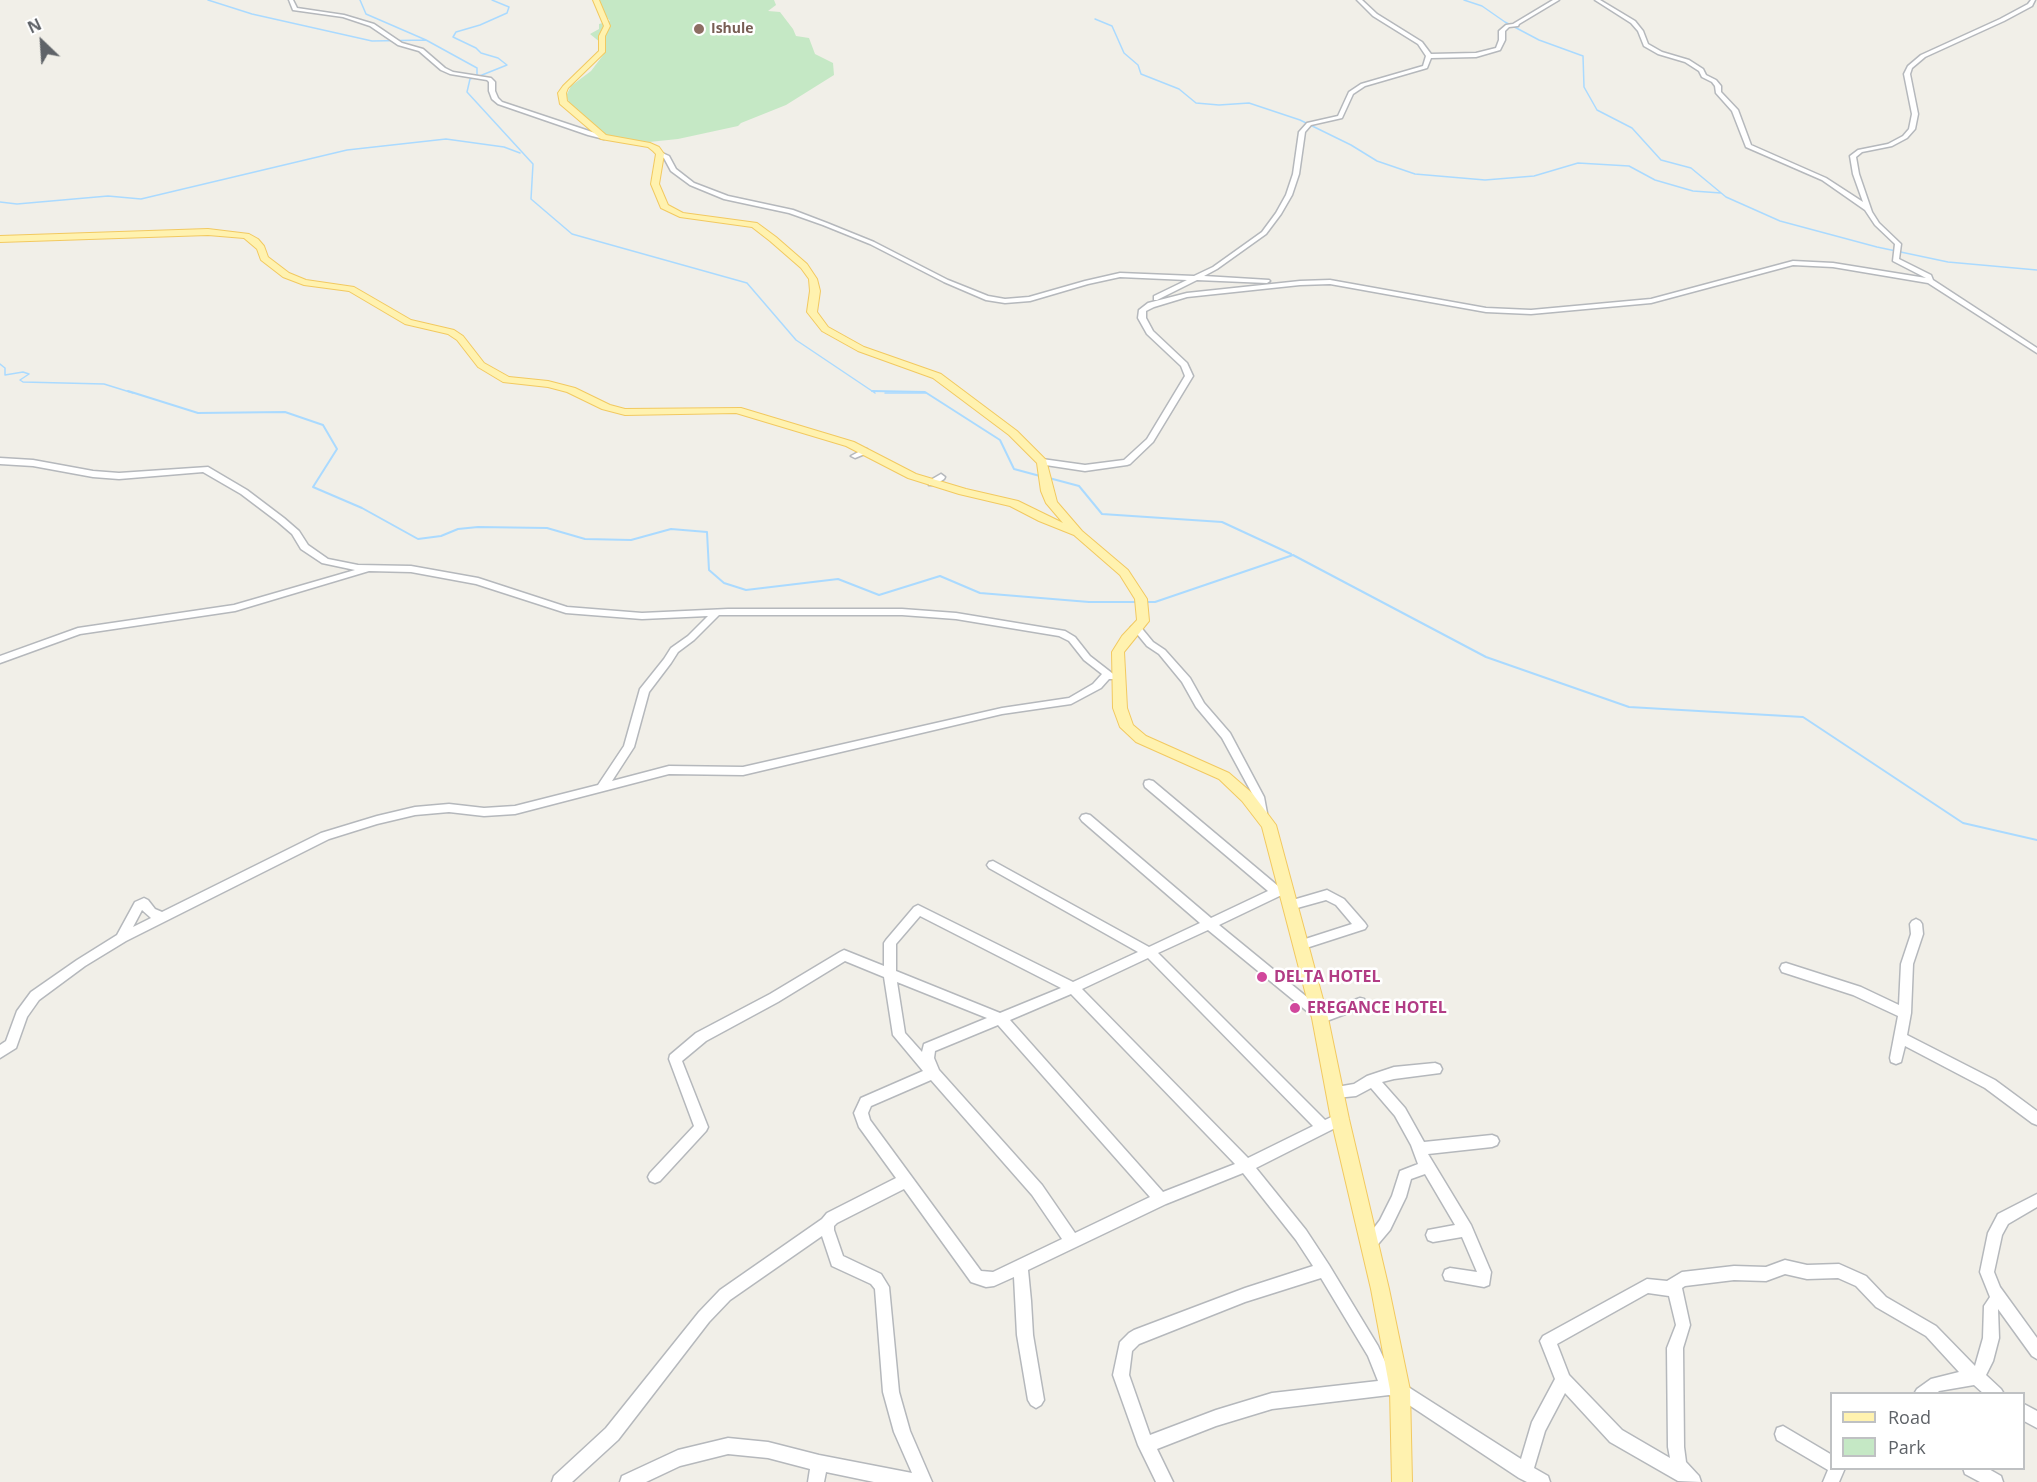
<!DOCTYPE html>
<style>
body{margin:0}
#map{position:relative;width:2037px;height:1482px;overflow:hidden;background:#f1efe8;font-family:"Open Sans",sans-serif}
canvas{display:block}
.legend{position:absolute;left:1830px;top:1392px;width:195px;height:78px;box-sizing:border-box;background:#fff;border:2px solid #bfc1c3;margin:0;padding:8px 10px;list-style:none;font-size:18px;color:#5f6368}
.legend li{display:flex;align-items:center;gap:12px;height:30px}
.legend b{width:30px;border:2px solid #bfc1c3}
.north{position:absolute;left:12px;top:12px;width:60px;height:60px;-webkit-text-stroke:4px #fff;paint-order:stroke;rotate:335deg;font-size:16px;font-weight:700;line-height:24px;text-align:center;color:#5f6368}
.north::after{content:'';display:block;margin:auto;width:21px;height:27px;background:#5f6368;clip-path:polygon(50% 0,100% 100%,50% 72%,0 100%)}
</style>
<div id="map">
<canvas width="2037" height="1482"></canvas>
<ul class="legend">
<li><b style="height:8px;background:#fff2af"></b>Road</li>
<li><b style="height:16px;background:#c5e8c5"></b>Park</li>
</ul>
<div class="north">N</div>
</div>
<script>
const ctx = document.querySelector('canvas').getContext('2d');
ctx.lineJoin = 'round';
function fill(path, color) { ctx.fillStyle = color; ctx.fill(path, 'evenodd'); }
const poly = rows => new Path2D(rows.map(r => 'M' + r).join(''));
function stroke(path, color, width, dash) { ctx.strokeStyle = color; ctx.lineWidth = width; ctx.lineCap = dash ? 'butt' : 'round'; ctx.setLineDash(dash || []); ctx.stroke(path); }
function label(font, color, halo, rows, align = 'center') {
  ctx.font = font + ' "Open Sans",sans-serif'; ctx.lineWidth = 5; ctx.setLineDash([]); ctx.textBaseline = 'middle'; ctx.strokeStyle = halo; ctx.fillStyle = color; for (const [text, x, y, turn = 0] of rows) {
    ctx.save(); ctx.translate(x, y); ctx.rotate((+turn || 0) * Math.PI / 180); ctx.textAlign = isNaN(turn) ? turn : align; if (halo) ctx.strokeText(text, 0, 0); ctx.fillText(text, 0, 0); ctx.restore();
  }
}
const green = poly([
 [599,0,774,0,776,5,768,11,780,12,793,29,796,36,809,38,815,54,833,63,834,75,786,105,741,123,738,126,678,139,649,142,620,140,606,135,570,104,566,96,571,86,591,71,604,54,606,47,590,34,599,29,599,24,610,21,598,6]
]);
const streamFar1 = poly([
 [208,0,252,14,372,41,426,40,477,68,477,77,470,79,467,92,533,164,531,199,572,234,747,283,796,340,875,393],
 [360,0,366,14,426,40],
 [1464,0,1482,6,1505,22,1539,40,1583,56,1584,87,1597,110,1632,128,1661,160,1691,168,1726,197,1780,221,1877,247,1948,262,2037,270],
 [1095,19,1112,26,1124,53,1138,65,1141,74,1179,89,1196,103,1219,105,1249,103,1300,120,1351,145,1377,161,1415,174,1485,180,1534,176,1578,163,1629,166,1655,180,1693,191,1721,193],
 [477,77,507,65,498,58,481,53,476,48,453,37,456,32,480,25,507,13,509,7,492,0],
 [0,202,17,204,108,196,141,199,347,150,446,139,504,147,520,153],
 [0,364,5,368,5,375,23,372,29,374,20,380,23,382,104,384,133,393],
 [885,393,926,393]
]);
const stream = poly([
 [128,391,198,413,285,412,323,425,337,449,313,487,362,508,418,539,441,536,458,529,478,527,547,528,585,539,631,540,671,529,707,532,709,570,724,583,746,590,838,579,879,595,940,576,980,593,1089,602,1137,602],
 [872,391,925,392,1000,440,1014,469,1040,476],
 [1049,478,1079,486,1102,514,1222,522,1291,554],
 [1146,602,1155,602,1293,555,1486,657,1629,707,1803,717,1963,823,2037,840]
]);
const minor = poly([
 [289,0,293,0,297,8,344,15,374,24,402,43,423,49,445,68,453,72,491,78,495,82,495,91,498,98,502,102,607,137,604,139,588,135,498,104,492,99,489,91,489,82,487,80,450,74,441,70,419,51,398,45,370,26,343,17,293,10,289,0],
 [1357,0,1362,0,1377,14,1422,42,1431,54,1476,53,1496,48,1499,40,1499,31,1506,25,1513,24,1553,0,1559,0,1519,24,1518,26,1509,27,1505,31,1505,40,1500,50,1476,57,1431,58,1427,68,1365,86,1353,94,1342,118,1311,125,1305,132,1299,174,1292,195,1281,214,1266,234,1217,269,1204,276,1269,280,1270,281,1267,283,1197,280,1157,300,1154,300,1154,296,1187,280,1120,277,1088,284,1030,301,1005,303,986,300,944,282,870,244,823,225,789,213,724,199,690,185,671,171,664,158,657,154,660,152,669,156,676,169,694,183,728,196,793,210,827,223,874,242,948,280,988,296,1005,299,1029,297,1085,281,1120,273,1194,276,1213,267,1262,232,1276,213,1286,195,1293,174,1299,132,1307,123,1338,116,1349,92,1361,84,1423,66,1426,56,1418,44,1373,16,1357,0],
 [1595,0,1600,0,1635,21,1643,31,1648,44,1662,52,1689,60,1703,69,1706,75,1716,80,1721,86,1721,92,1738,110,1751,145,1826,178,1863,202,1853,174,1850,156,1858,150,1888,144,1903,136,1909,129,1912,114,1904,74,1908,66,1921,55,2000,19,2028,4,2031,0,2035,0,2032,6,2004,21,1925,57,1912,68,1910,74,1918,114,1915,129,1907,138,1892,146,1862,152,1856,157,1859,174,1872,212,1879,223,1901,244,1899,259,1931,275,1933,280,2037,348,2037,353,1928,283,1833,267,1793,265,1651,303,1531,314,1486,312,1330,284,1300,285,1187,297,1154,307,1146,311,1146,318,1153,331,1187,363,1193,376,1153,442,1130,464,1127,465,1085,471,1039,464,1039,460,1042,459,1085,465,1124,460,1147,439,1185,376,1181,366,1147,334,1138,318,1139,310,1148,303,1187,293,1300,281,1330,280,1486,308,1531,310,1651,299,1793,261,1833,263,1926,278,1893,261,1895,244,1875,225,1865,210,1822,180,1746,147,1732,111,1716,93,1715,86,1712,82,1702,77,1699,71,1685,62,1658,54,1644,46,1638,31,1631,23,1595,0],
 [864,449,867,449,867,453,855,458,851,456,864,449],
 [0,458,33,460,93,471,119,473,208,467,247,490,284,518,299,531,308,545,328,559,358,565,411,566,478,578,567,607,642,613,728,609,902,609,956,613,1065,631,1075,637,1090,656,1117,677,1116,679,1109,679,1101,688,1071,704,1002,714,743,775,669,774,515,814,484,816,449,812,415,815,377,824,329,839,126,941,85,966,39,1000,27,1017,16,1048,0,1058,0,1045,6,1041,17,1011,31,992,77,960,117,935,135,902,144,898,148,900,155,909,162,912,321,833,377,816,415,807,449,804,484,808,515,806,598,785,624,746,640,689,664,659,671,648,688,636,708,616,642,619,566,613,476,584,411,572,369,571,235,611,80,634,0,663,0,656,78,628,234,605,355,570,322,563,301,549,292,534,278,522,241,494,203,472,119,479,93,477,33,466,0,464,0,458],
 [719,615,902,615,956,619,1059,636,1069,641,1084,660,1102,674,1093,684,1069,698,1002,708,743,767,669,766,612,781,634,747,649,692,671,663,678,652,694,640,719,615],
 [142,910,151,918,133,927,142,910],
 [941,474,945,477,944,479,935,485,929,485,929,481,941,474],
 [1136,624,1139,625,1153,642,1165,650,1190,678,1204,703,1230,733,1264,797,1267,813,1265,816,1257,816,1255,813,1254,797,1222,738,1196,707,1182,682,1159,654,1147,646,1133,629,1131,627,1136,624],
 [1149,780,1153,781,1278,886,1286,884,1290,885,1292,888,1290,891,1219,925,1324,1011,1360,998,1364,999,1366,1003,1364,1007,1324,1022,1320,1023,1316,1022,1314,1017,1208,930,1158,953,1325,1120,1340,1113,1345,1115,1347,1119,1345,1123,1256,1168,1306,1230,1329,1265,1378,1346,1394,1381,1405,1385,1521,1459,1532,1422,1555,1379,1540,1341,1543,1336,1647,1279,1667,1281,1682,1272,1734,1266,1766,1267,1785,1260,1807,1265,1839,1264,1866,1276,1886,1297,1936,1326,1975,1366,1983,1338,1984,1306,1990,1297,1980,1272,1988,1233,1998,1214,2037,1194,2037,1207,2008,1224,2002,1235,1994,1272,2000,1287,2037,1338,2037,1359,2032,1356,1998,1309,1999,1338,1993,1361,1986,1375,2001,1389,2004,1394,1984,1394,1974,1385,1939,1391,1936,1394,1914,1394,1917,1389,1931,1379,1959,1372,1926,1336,1876,1307,1856,1286,1838,1278,1807,1279,1785,1274,1766,1281,1734,1280,1685,1286,1682,1288,1690,1325,1683,1348,1684,1447,1686,1462,1699,1476,1701,1482,1678,1481,1610,1442,1565,1393,1545,1431,1534,1468,1548,1476,1550,1482,1527,1482,1519,1478,1397,1397,1389,1395,1272,1409,1216,1426,1157,1449,1173,1482,1156,1482,1138,1445,1113,1375,1120,1342,1129,1333,1134,1330,1245,1288,1313,1266,1296,1240,1243,1173,1166,1204,1028,1270,1031,1301,1033,1335,1044,1400,1041,1405,1036,1408,1031,1405,1028,1400,1017,1335,1014,1277,994,1286,986,1287,971,1282,904,1189,837,1223,834,1226,834,1230,843,1256,881,1274,889,1287,899,1392,910,1431,932,1482,874,1482,826,1472,824,1482,808,1482,810,1469,768,1458,728,1454,680,1466,646,1482,620,1482,622,1476,678,1450,728,1438,768,1442,819,1455,912,1473,894,1432,883,1392,875,1289,871,1284,832,1266,822,1236,730,1300,709,1322,618,1440,572,1482,552,1482,554,1476,606,1428,699,1312,720,1290,822,1219,827,1213,896,1178,859,1127,854,1113,861,1098,923,1071,893,1035,884,977,845,961,778,1002,706,1041,682,1061,708,1127,706,1131,660,1181,655,1183,650,1181,648,1177,650,1173,694,1126,669,1059,670,1055,696,1033,770,994,840,952,844,950,884,966,884,943,886,940,914,907,918,905,1073,982,1138,952,989,868,987,865,989,862,993,861,1149,947,1200,923,1082,821,1080,818,1082,815,1086,814,1090,815,1211,918,1268,891,1145,787,1144,784,1145,781,1149,780],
 [920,916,1061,988,1000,1013,896,971,896,944,920,916],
 [1148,958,1313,1126,1248,1158,1082,989,1148,958],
 [897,982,987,1018,924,1044,922,1052,905,1033,897,982],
 [1071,994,1235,1164,1163,1192,1010,1020,1071,994],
 [998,1025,1150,1197,1075,1233,1042,1185,939,1070,934,1058,935,1051,998,1025],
 [931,1080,1032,1195,1062,1239,993,1272,981,1271,870,1120,868,1113,871,1106,931,1080],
 [1321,1278,1368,1356,1378,1381,1272,1393,1216,1410,1150,1435,1129,1375,1132,1351,1139,1344,1245,1302,1321,1278],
 [1648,1293,1669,1296,1676,1325,1667,1348,1668,1447,1670,1458,1622,1430,1569,1375,1557,1344,1648,1293],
 [1327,890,1344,899,1365,923,1367,926,1365,929,1300,950,1296,948,1294,945,1296,942,1352,924,1336,905,1326,900,1290,910,1286,908,1284,905,1286,902,1327,890],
 [1916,919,1920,921,1922,924,1923,934,1913,964,1911,1013,1907,1035,1995,1080,2037,1111,2037,1125,2032,1123,1985,1088,1905,1046,1901,1062,1896,1064,1891,1062,1890,1058,1898,1016,1853,995,1782,972,1780,968,1782,964,1786,963,1861,987,1899,1005,1901,964,1911,934,1910,924,1912,921,1916,919],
 [1435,1063,1440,1065,1442,1069,1440,1073,1394,1079,1382,1082,1405,1108,1424,1142,1492,1135,1497,1137,1499,1141,1497,1145,1492,1147,1428,1154,1471,1225,1491,1272,1489,1285,1484,1287,1445,1280,1443,1275,1445,1270,1450,1268,1477,1272,1462,1237,1433,1242,1428,1240,1426,1235,1428,1230,1455,1225,1425,1174,1411,1179,1406,1197,1390,1230,1374,1249,1369,1251,1364,1249,1362,1244,1380,1220,1392,1196,1400,1171,1418,1164,1411,1145,1395,1116,1371,1088,1356,1096,1336,1098,1331,1096,1329,1092,1331,1088,1354,1084,1367,1076,1394,1067,1435,1063],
 [2024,1404,2037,1411,2037,1428,2024,1421,2024,1404],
 [1783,1426,1832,1455,1832,1468,1845,1468,1839,1482,1823,1482,1828,1470,1777,1440,1775,1434,1777,1428,1783,1426],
 [1963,1468,1987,1468,2001,1476,2003,1482,1980,1482,1965,1474,1963,1468]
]);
const major = poly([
 [593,0,599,0,610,26,605,36,605,52,568,88,566,93,567,101,606,135,650,143,659,147,664,154,659,184,668,205,683,213,757,223,776,237,807,264,817,279,820,291,817,312,828,327,864,347,941,374,1017,431,1046,460,1057,502,1082,531,1128,570,1147,599,1149,621,1124,652,1127,708,1133,725,1146,736,1229,773,1252,793,1276,825,1328,1018,1349,1119,1389,1289,1410,1390,1412,1482,1392,1482,1390,1390,1371,1289,1331,1119,1312,1018,1262,827,1242,801,1219,779,1136,742,1120,727,1113,708,1112,652,1122,636,1137,620,1135,599,1120,575,1074,535,1039,521,1010,506,959,494,908,478,846,446,736,413,625,415,602,409,567,392,548,387,503,382,478,367,457,340,448,334,405,324,349,291,304,285,283,277,261,260,257,249,244,238,208,235,0,242,0,236,208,229,249,234,258,239,264,246,268,257,289,273,306,280,354,287,411,320,454,330,463,336,484,363,509,377,548,381,575,388,610,405,625,409,741,408,854,442,916,474,966,489,1018,501,1063,523,1046,503,1041,491,1037,463,1009,435,933,378,858,351,822,331,807,312,810,291,809,279,801,268,770,241,752,227,680,217,661,208,651,184,656,154,653,151,648,147,601,139,560,104,558,93,563,86,599,51,599,36,604,26,593,0]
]);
const markers = [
 [699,29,6,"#8d6e63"],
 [1262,977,6,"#d1479c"],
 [1295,1008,6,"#d1479c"]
];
const farEducationnames = [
 ["Ishule",711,29]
];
const hotelNames = [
 ["DELTA HOTEL",1274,977],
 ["EREGANCE HOTEL",1307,1008]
];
fill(green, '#c5e8c5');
stroke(streamFar1, '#aadaff', 1.5);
stroke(stream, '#aadaff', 2);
stroke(minor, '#b5b8bc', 3);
stroke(major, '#f2c960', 2);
fill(minor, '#fff');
fill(major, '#fff2af');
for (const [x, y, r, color] of markers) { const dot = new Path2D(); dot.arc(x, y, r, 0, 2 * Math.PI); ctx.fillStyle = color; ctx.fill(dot); stroke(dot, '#fff', 2); }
label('bold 14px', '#785e54', '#fff', farEducationnames, 'left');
label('bold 16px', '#b23c85', '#fff', hotelNames, 'left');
</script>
